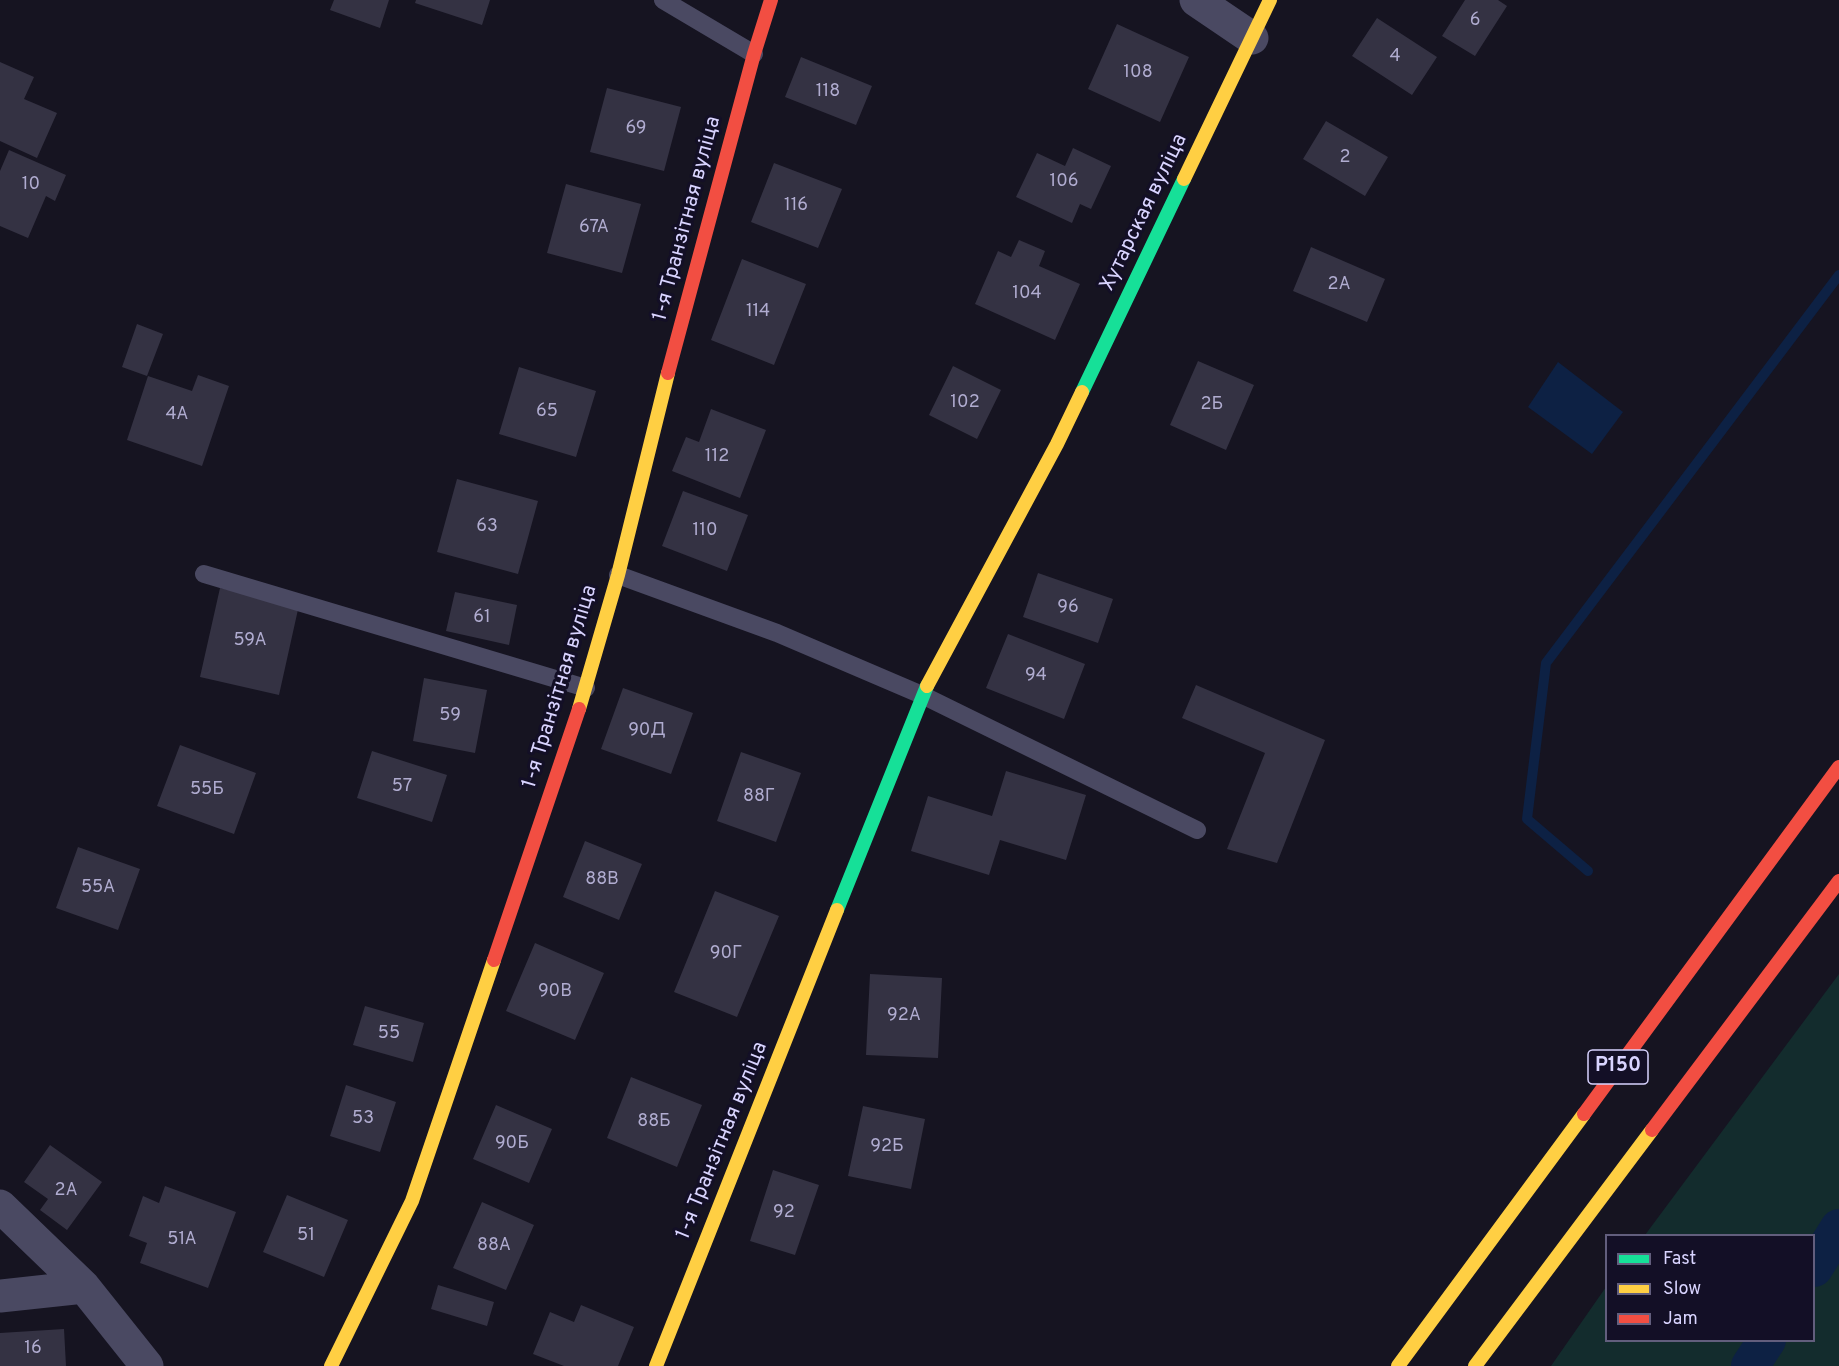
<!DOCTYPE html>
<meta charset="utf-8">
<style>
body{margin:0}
#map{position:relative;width:1839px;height:1366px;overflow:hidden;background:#161421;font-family:Overpass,sans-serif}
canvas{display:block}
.legend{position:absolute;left:1605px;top:1234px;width:210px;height:108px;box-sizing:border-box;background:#130f26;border:2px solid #625e7d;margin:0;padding:8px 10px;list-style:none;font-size:18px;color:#d9d4ff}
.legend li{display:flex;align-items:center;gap:12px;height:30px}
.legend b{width:30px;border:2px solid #625e7d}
</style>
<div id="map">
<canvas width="1839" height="1366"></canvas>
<ul class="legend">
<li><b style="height:8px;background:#16e098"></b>Fast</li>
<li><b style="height:8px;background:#ffcf43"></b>Slow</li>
<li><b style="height:8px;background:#f24e42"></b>Jam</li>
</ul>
</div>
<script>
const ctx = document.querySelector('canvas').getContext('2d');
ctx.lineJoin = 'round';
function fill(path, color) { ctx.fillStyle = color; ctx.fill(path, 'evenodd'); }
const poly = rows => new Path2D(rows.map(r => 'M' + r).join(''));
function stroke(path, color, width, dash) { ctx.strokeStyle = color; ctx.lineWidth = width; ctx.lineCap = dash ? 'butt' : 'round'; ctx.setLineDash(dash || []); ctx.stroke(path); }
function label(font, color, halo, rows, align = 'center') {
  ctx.font = font + ' Overpass,sans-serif'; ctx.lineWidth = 6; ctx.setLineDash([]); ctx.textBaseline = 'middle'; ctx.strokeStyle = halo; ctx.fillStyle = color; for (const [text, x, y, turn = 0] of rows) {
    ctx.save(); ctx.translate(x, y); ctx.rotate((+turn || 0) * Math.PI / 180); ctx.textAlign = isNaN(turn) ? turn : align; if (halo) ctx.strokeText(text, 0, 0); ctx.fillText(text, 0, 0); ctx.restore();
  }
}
const green = poly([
 [1839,974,1839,1366,1551,1366,1606,1287,1606,1340,1814,1340,1814,1236,1645,1235]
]);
const water = poly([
 [1558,362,1623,412,1592,454,1528,407]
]);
const stream = poly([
 [1588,871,1527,819,1546,663,1839,275]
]);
const canal = poly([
 [1814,1268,1839,1228],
 [1750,1366,1767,1340]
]);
const building = poly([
 [334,0,389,0,380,28,330,10],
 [416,0,490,0,482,25,415,3],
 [1465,0,1498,0,1507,6,1475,56,1442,36],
 [1377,18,1437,57,1412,95,1352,56],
 [1117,24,1189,57,1160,122,1088,89],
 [801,57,872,86,856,125,785,97],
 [0,62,34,77,24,99,57,113,37,158,0,141],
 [607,88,681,107,664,171,590,152],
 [1326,121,1388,157,1365,196,1303,159],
 [1073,148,1111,166,1091,209,1080,204,1072,223,1016,197,1037,153,1065,166],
 [9,150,66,175,55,201,46,196,28,238,0,226,0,171],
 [774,163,842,189,818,248,751,222],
 [566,184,641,204,622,273,547,253],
 [1019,240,1045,251,1039,266,1080,284,1055,340,975,304,998,251,1011,257],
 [1311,247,1385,279,1367,322,1293,291],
 [742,259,806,284,774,365,711,340],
 [137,324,163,334,147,376,122,367],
 [1198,361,1254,385,1226,450,1170,425],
 [953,366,1001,390,977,439,929,415],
 [519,367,596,391,576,457,499,434],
 [198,375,229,386,202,466,127,440,148,376,192,391],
 [711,409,766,430,740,498,672,471,686,437,699,442],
 [457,479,538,501,518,574,437,552],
 [683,491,748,515,727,571,662,546],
 [1038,573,1113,599,1098,643,1023,617],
 [220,588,299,605,279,695,200,677],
 [455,592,517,605,509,645,446,631],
 [1008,634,1085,664,1064,719,986,688],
 [424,678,487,690,475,753,413,741],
 [1196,685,1325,740,1277,863,1227,849,1265,753,1182,718],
 [623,688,693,713,671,774,601,749],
 [180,745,256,773,234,834,157,806],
 [372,751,447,775,432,822,357,798],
 [741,752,801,773,776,842,717,821],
 [1006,771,1086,795,1066,860,1000,840,989,875,911,851,928,796,992,816],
 [585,841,642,864,619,920,563,897],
 [78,847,140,869,118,930,56,908],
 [715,891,779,916,737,1017,674,992],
 [535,943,604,973,575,1040,506,1011],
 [870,974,942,978,938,1058,866,1055],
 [365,1006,424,1023,413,1062,353,1045],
 [631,1077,702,1105,677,1167,607,1138],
 [346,1085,396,1102,380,1152,330,1136],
 [496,1105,552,1129,529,1183,473,1159],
 [863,1106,925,1119,911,1189,848,1176],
 [50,1145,102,1182,67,1230,40,1210,48,1199,24,1182],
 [773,1170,819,1185,795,1255,750,1241],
 [165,1186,236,1212,208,1288,140,1263,147,1243,129,1236,143,1196,159,1203],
 [287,1195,348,1220,324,1277,263,1252],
 [482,1202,534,1225,506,1290,453,1268],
 [438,1285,494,1302,487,1326,431,1309],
 [581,1305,634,1327,618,1366,564,1366,533,1354,550,1312,574,1322],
 [64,1329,66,1366,0,1366,0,1333]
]);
const lane = poly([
 [663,0,754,54],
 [204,574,586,688],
 [618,575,777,633,922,695,1197,830]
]);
const street = poly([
 [1196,0,1252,38],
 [0,1206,84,1287,147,1366],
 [0,1296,84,1287]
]);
const fast = poly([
 [1082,392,1184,179],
 [837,910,927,686]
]);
const slow = poly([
 [1184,179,1270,0],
 [927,686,1057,444,1082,392],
 [579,709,618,575,668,373],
 [331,1366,412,1201,494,960],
 [656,1366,837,910],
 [1398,1366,1584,1114],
 [1475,1366,1652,1130]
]);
const jam = poly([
 [668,373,754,54,771,0],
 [494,960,579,709],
 [1584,1114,1839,767],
 [1652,1130,1839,881]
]);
const numberNames = [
 ["6",1475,21],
 ["4",1395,57],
 ["108",1138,73],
 ["118",828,92],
 ["69",636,129],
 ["2",1345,158],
 ["106",1064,182],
 ["10",31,185],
 ["116",796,206],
 ["67А",594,228],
 ["2А",1339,285],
 ["104",1027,294],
 ["114",758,312],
 ["102",965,403],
 ["2Б",1212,405],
 ["65",547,412],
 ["4А",177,415],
 ["112",717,457],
 ["63",487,527],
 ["110",705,531],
 ["96",1068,608],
 ["61",482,618],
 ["59А",250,641],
 ["94",1036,676],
 ["59",450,716],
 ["90Д",647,731],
 ["57",402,787],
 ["55Б",207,790],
 ["88Г",759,797],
 ["88В",602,880],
 ["55А",98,888],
 ["90Г",726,954],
 ["90В",555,992],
 ["92А",904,1016],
 ["55",389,1034],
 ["53",363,1119],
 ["88Б",654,1122],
 ["90Б",512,1144],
 ["92Б",887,1147],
 ["2А",66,1191],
 ["92",784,1213],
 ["51",306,1236],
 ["51А",182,1240],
 ["88А",494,1246],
 ["16",33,1349]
];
const shields = [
 [1618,1067,60]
];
const shieldNames = [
 ["Р150",1618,1067]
];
const streetNames = [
 ["Хутарская вуліца",1145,213,-64],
 ["1-я Транзітная вуліца",688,219,-75],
 ["1-я Транзітная вуліца",561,687,-73],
 ["1-я Транзітная вуліца",723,1141,-68]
];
fill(green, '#132c2d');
fill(water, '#0d2144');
stroke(stream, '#0d2144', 10);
stroke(canal, '#0d2144', 38);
fill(building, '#343243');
stroke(lane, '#4a4962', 18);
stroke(street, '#4a4962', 33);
stroke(fast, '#16e098', 14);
stroke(slow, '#ffcf43', 14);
stroke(jam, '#f24e42', 14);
label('18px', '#b0acd0', null, numberNames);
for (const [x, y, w] of shields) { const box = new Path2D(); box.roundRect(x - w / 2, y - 17, w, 34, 4.5); ctx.fillStyle = '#130f26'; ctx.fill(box); stroke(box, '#d9d4ff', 1.5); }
label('bold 20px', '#d9d4ff', null, shieldNames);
label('21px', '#d9d4ff', '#130f26', streetNames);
</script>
